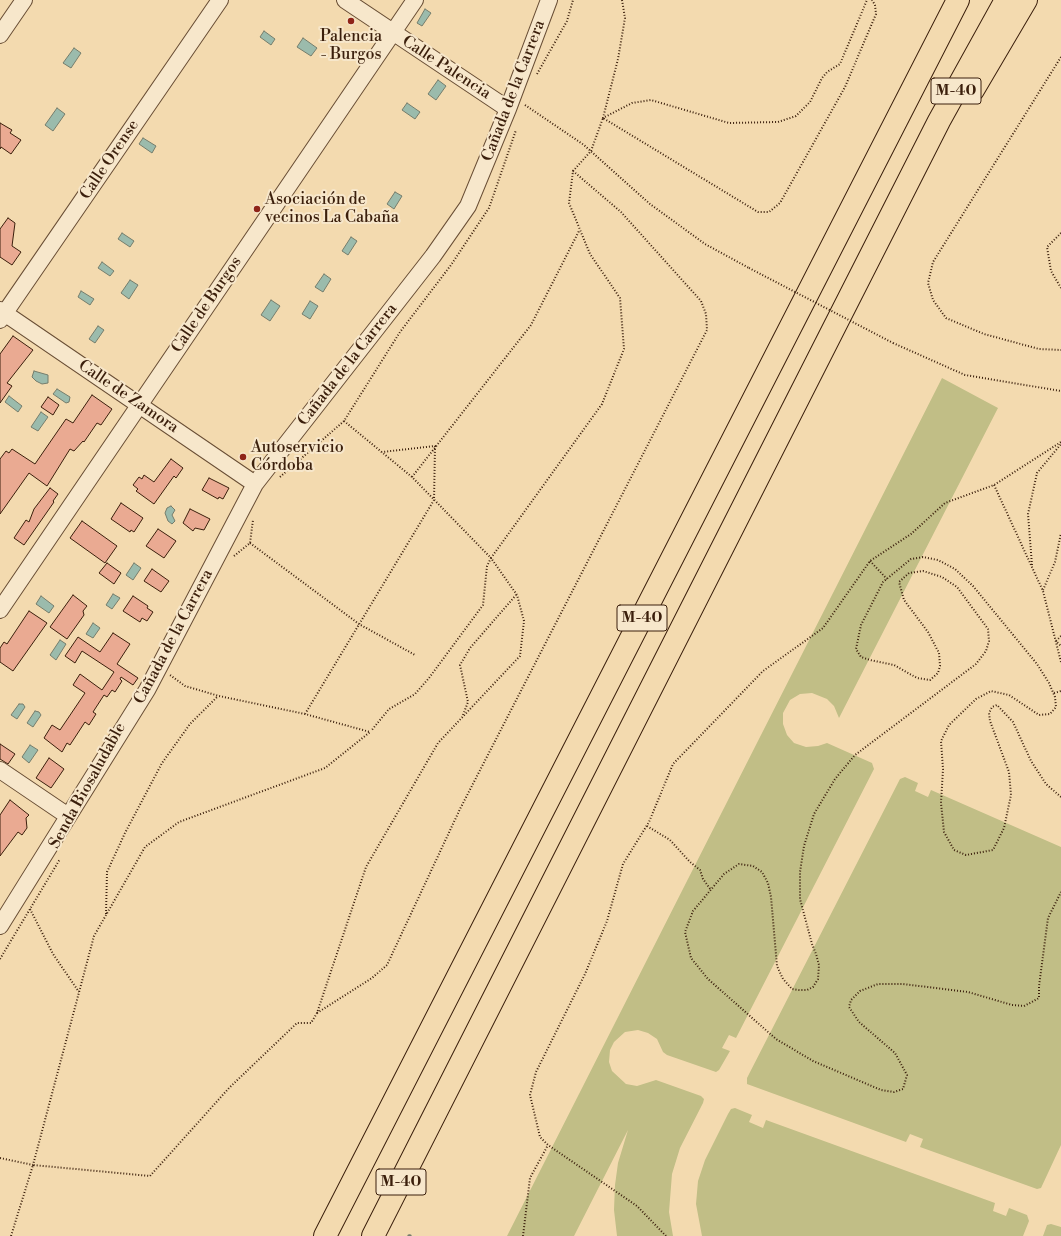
<!DOCTYPE html>
<meta charset="utf-8">
<style>
body{margin:0}
canvas{display:block;background:#f3daaf}
</style>
<canvas width="1061" height="1236"></canvas>
<script>
const ctx = document.querySelector('canvas').getContext('2d');
ctx.lineJoin = 'round';
function fill(path, color) { ctx.fillStyle = color; ctx.fill(path, 'evenodd'); }
const poly = rows => new Path2D(rows.map(r => 'M' + r).join(''));
function stroke(path, color, width, dash) { ctx.strokeStyle = color; ctx.lineWidth = width; ctx.lineCap = dash ? 'butt' : 'round'; ctx.setLineDash(dash || []); ctx.stroke(path); }
function label(font, color, halo, rows, align = 'center') {
  ctx.font = font + ' "Libre Bodoni",serif'; ctx.lineWidth = 4; ctx.setLineDash([]); ctx.textBaseline = 'middle'; ctx.strokeStyle = halo; ctx.fillStyle = color; for (const [text, x, y, turn = 0] of rows) {
    ctx.save(); ctx.translate(x, y); ctx.rotate((+turn || 0) * Math.PI / 180); ctx.textAlign = isNaN(turn) ? turn : align; if (halo) ctx.strokeText(text, 0, 0); ctx.fillText(text, 0, 0); ctx.restore();
  }
}
const green = poly([
 [942,378,998,408,839,718,834,706,827,699,812,693,800,694,790,700,783,713,783,724,787,735,794,743,806,747,818,746,827,743,872,763,874,769,736,1038,729,1035,722,1048,730,1051,719,1070,716,1072,667,1055,663,1052,657,1039,648,1033,638,1030,625,1032,614,1042,610,1050,609,1062,612,1071,626,1084,637,1086,656,1080,701,1096,704,1099,703,1103,680,1148,672,1174,669,1212,673,1236,617,1236,614,1210,615,1185,618,1163,628,1130,574,1236,507,1236],
 [905,777,918,783,915,791,928,797,931,790,1061,847,1061,1145,1041,1188,1037,1189,920,1147,923,1139,910,1134,906,1142,747,1084,747,1078,900,779],
 [735,1108,752,1115,749,1122,763,1128,766,1120,995,1203,993,1211,1006,1216,1009,1208,1027,1215,1029,1221,1023,1236,702,1236,696,1204,698,1181,705,1160,728,1114,731,1109],
 [1051,1224,1061,1227,1061,1236,1043,1236,1047,1225]
]);
const water = poly([
 [425,9,431,13,422,26,417,23,425,9],
 [264,31,275,39,271,45,260,37,264,31],
 [303,38,317,48,311,56,297,47,303,38],
 [74,48,81,53,71,68,63,63,74,48],
 [438,80,446,86,436,100,428,94,438,80],
 [407,103,420,112,415,119,402,110,407,103],
 [57,108,65,114,53,131,45,125,57,108],
 [143,138,156,146,152,153,139,144,143,138],
 [395,192,402,196,394,209,387,204,395,192],
 [122,233,134,241,130,247,118,239,122,233],
 [351,237,357,241,348,255,342,251,351,237],
 [102,262,114,271,110,276,98,268,102,262],
 [324,274,331,279,323,292,315,287,324,274],
 [130,280,138,285,129,299,121,293,130,280],
 [81,291,94,299,90,305,78,297,81,291],
 [271,300,280,306,270,321,261,315,271,300],
 [310,301,318,306,310,319,302,314,310,301],
 [98,326,104,330,95,343,89,339,98,326],
 [34,371,48,375,48,383,42,384,36,381,32,377,34,371],
 [57,389,70,397,69,402,66,403,53,394,57,389],
 [9,396,22,406,18,412,5,402,9,396],
 [41,412,48,417,38,431,31,427,41,412],
 [171,506,175,510,172,515,175,521,172,524,168,521,165,513,167,508,171,506],
 [134,563,141,568,133,580,126,575,134,563],
 [113,594,120,598,112,609,106,605,113,594],
 [41,596,54,606,49,613,36,604,41,596],
 [93,623,100,628,93,638,86,634,93,623],
 [60,640,66,644,56,660,50,655,60,640],
 [19,704,23,704,25,707,17,719,11,715,19,704],
 [35,711,39,712,41,715,33,727,27,723,35,711],
 [30,745,38,750,29,763,22,757,30,745]
]);
const stream = poly([
 [409,1236,410,1236]
]);
const building = poly([
 [0,123,12,130,10,133,21,140,11,154,1,147,0,149,0,123],
 [8,218,15,223,12,246,21,252,12,265,0,257,0,229,8,218],
 [13,336,33,350,7,383,12,386,0,403,0,354,13,336],
 [92,395,112,409,101,425,97,423,84,442,83,441,74,451,70,449,47,486,29,473,0,514,0,459,6,451,9,453,12,449,35,464,66,419,73,423,92,395],
 [48,397,59,405,53,415,41,407,48,397],
 [171,459,183,468,176,478,174,476,154,504,136,491,138,489,133,485,139,477,142,479,144,475,154,482,171,459],
 [209,478,229,488,223,499,219,497,218,499,202,490,209,478],
 [50,488,58,494,53,501,54,502,24,545,14,538,26,520,29,522,34,509,50,488],
 [121,503,143,518,134,532,131,530,130,532,111,519,121,503],
 [190,509,210,519,204,530,195,528,193,531,183,523,190,509],
 [82,521,117,546,105,563,70,538,82,521],
 [158,529,176,541,164,558,146,546,158,529],
 [107,563,121,573,114,584,99,573,107,563],
 [152,569,169,581,161,592,144,581,152,569],
 [73,595,87,606,83,611,84,615,67,639,50,627,73,595],
 [133,596,148,606,147,608,153,612,147,621,142,618,140,622,123,611,133,596],
 [29,611,47,623,13,671,0,662,0,648,4,642,7,644,29,611],
 [113,633,130,644,117,664,138,678,133,685,121,677,120,679,122,681,115,692,112,690,107,697,104,695,93,712,96,714,89,725,85,722,70,745,67,743,62,752,44,738,52,725,60,730,85,693,73,685,80,674,102,690,114,672,82,651,75,663,65,656,78,637,100,652,113,633],
 [0,744,15,754,8,764,0,759,0,744],
 [49,758,64,769,51,788,36,778,49,758],
 [10,800,29,815,26,818,27,828,22,835,18,832,0,856,0,815,10,800]
]);
const path = poly([
 [622,0,625,18,618,59,603,118,632,103,651,100,729,123,778,122,796,116,810,102,822,78,827,72,840,64,867,0],
 [1061,57,933,262,928,283,933,300,946,318,984,334,1039,349,1061,350],
 [537,74,567,21,573,0],
 [525,105,584,145,650,204,705,244,749,268],
 [1061,233,1047,247,1051,271,1061,288],
 [893,343,965,375,1061,391],
 [344,421,412,477,491,558,487,566,483,605,429,678,415,694,389,709,371,731],
 [280,477,344,421,400,332,451,265,489,208,516,130],
 [412,477,531,325,579,231],
 [994,485,1043,591,1061,662],
 [250,543,359,624,415,655],
 [234,556,250,543,253,520],
 [870,561,887,579],
 [1032,565,1028,514,1037,473,1061,444],
 [1043,590,1055,562,1061,533],
 [1061,636,1056,641,1061,646],
 [1054,693,1061,691],
 [305,714,434,500,435,446,382,452],
 [463,715,468,702,460,665,470,648,516,595],
 [1061,797,1046,784,1031,761,1013,722,997,705,992,707,989,713,990,721,1009,772,1011,795,1004,828,993,850,966,855,954,850,944,832,941,803,943,769,941,741,949,725,976,699,991,691,1009,695,1039,715,1050,714,1056,707,1055,697,1049,683,1037,664,973,586,955,569,938,560,923,557,911,559,883,582,861,625,856,649,861,657,870,660,894,665,917,678,930,680,938,673,940,666,939,653,928,632,904,600,899,582,909,573,923,571,942,577,957,587,988,629,989,641,986,651,976,664,855,755,835,779,814,814,804,846,800,872,800,899,812,944,816,954,819,965,818,979,813,987,807,990,799,990,792,989,783,979,777,966,771,897,768,883,762,872,753,866,739,864,724,874,693,911,685,932,691,958,708,979,776,1039,813,1061,881,1090,894,1092,903,1089,907,1075,895,1053,859,1022,849,1007,851,1000,860,991,878,984,903,984,968,992,1012,1005,1024,1006,1032,1002,1039,998,1039,986,1048,918,1061,892],
 [647,826,670,840,690,862,700,870,703,879,711,890],
 [30,909,53,954,79,992],
 [106,914,107,872,125,833,162,763,190,724,218,696],
 [0,959,60,859],
 [317,1013,372,978,387,965,460,809,707,330,706,314,701,301,621,212,573,171],
 [0,1158,33,1165,94,936,145,847,179,822,325,768,370,732,305,714,219,696,185,686,170,675],
 [11,1236,33,1165,150,1176,229,1088,297,1023,311,1023,317,1013,366,867,438,743,520,656,524,621,517,595,491,558,602,404,624,349,620,298,590,254,569,203,573,171,591,151,603,118,758,212,769,212,780,203,845,87,876,14,875,5,872,0],
 [523,1236,530,1178,548,1145],
 [666,1236,637,1206,548,1145,540,1137,530,1095,536,1072,585,974,607,921,623,864,649,822,673,764,763,671,823,628,870,561,911,534,945,503,994,485,1061,442]
]);
const minor = poly([
 [345,0,508,109],
 [0,35,24,0],
 [0,310,255,484],
 [0,320,220,0],
 [0,610,415,0],
 [0,770,68,816],
 [0,926,147,690,255,484,433,256,468,206,508,109,549,0]
]);
const highway = poly([
 [973,90,1026,0],
 [325,1236,958,0],
 [373,1236,939,121,1006,0]
]);
const pathBridge = poly([
 [749,268,893,343]
]);
const markers = [
 [351,21,4,"#8f2418"],
 [257,209,4,"#8f2418"],
 [243,457,4,"#8f2418"]
];
const shields = [
 [956,91,50],
 [642,618,50],
 [401,1182,50]
];
const shieldNames = [
 ["M-40",956,91],
 ["M-40",642,618],
 ["M-40",401,1182]
];
const poiNames = [
 ["Palencia",351,37,"center"],
 ["- Burgos",351,55,"center"],
 ["Asociación de",265,200],
 ["vecinos La Cabaña",265,218],
 ["Autoservicio",251,448],
 ["Córdoba",251,466]
];
const streetNames = [
 ["Calle Palencia",446,68,33],
 ["Cañada de la Carrera",514,91,-69],
 ["Calle Orense",110,160,-56],
 ["Calle de Burgos",207,305,-56],
 ["Cañada de la Carrera",348,365,-52],
 ["Calle de Zamora",128,397,34],
 ["Cañada de la Carrera",174,637,-62],
 ["Senda Biosaludable",88,786,-61]
];
fill(green, '#c1be86');
fill(water, '#9bbbac');
stroke(water, '#757d6c', 1);
stroke(stream, '#757d6c', 3.5);
fill(building, '#eaaa92');
stroke(building, '#3b1f0c', 1);
stroke(minor, '#694e35', 18);
stroke(highway, '#3b1f0c', 24);
stroke(path, '#3b1f0c', 2, [1, 2]);
stroke(minor, '#f7e7cb', 16);
stroke(highway, '#f3daaf', 22);
stroke(pathBridge, '#3b1f0c', 2, [1, 2]);
for (const [x, y, r, color] of markers) { const dot = new Path2D(); dot.arc(x, y, r, 0, 2 * Math.PI); ctx.fillStyle = color; ctx.fill(dot); stroke(dot, '#f7e7cb', 1.5); }
for (const [x, y, w] of shields) { const box = new Path2D(); box.roundRect(x - w / 2, y - 13, w, 26, 3); ctx.fillStyle = '#f7e7cb'; ctx.fill(box); stroke(box, '#3b1f0c', 1); }
label('bold 15px', '#3b1f0c', null, shieldNames);
label('16px', '#3b1f0c', '#f7e7cb', poiNames, 'left');
label('16px', '#3b1f0c', '#f7e7cb', streetNames);
</script>
